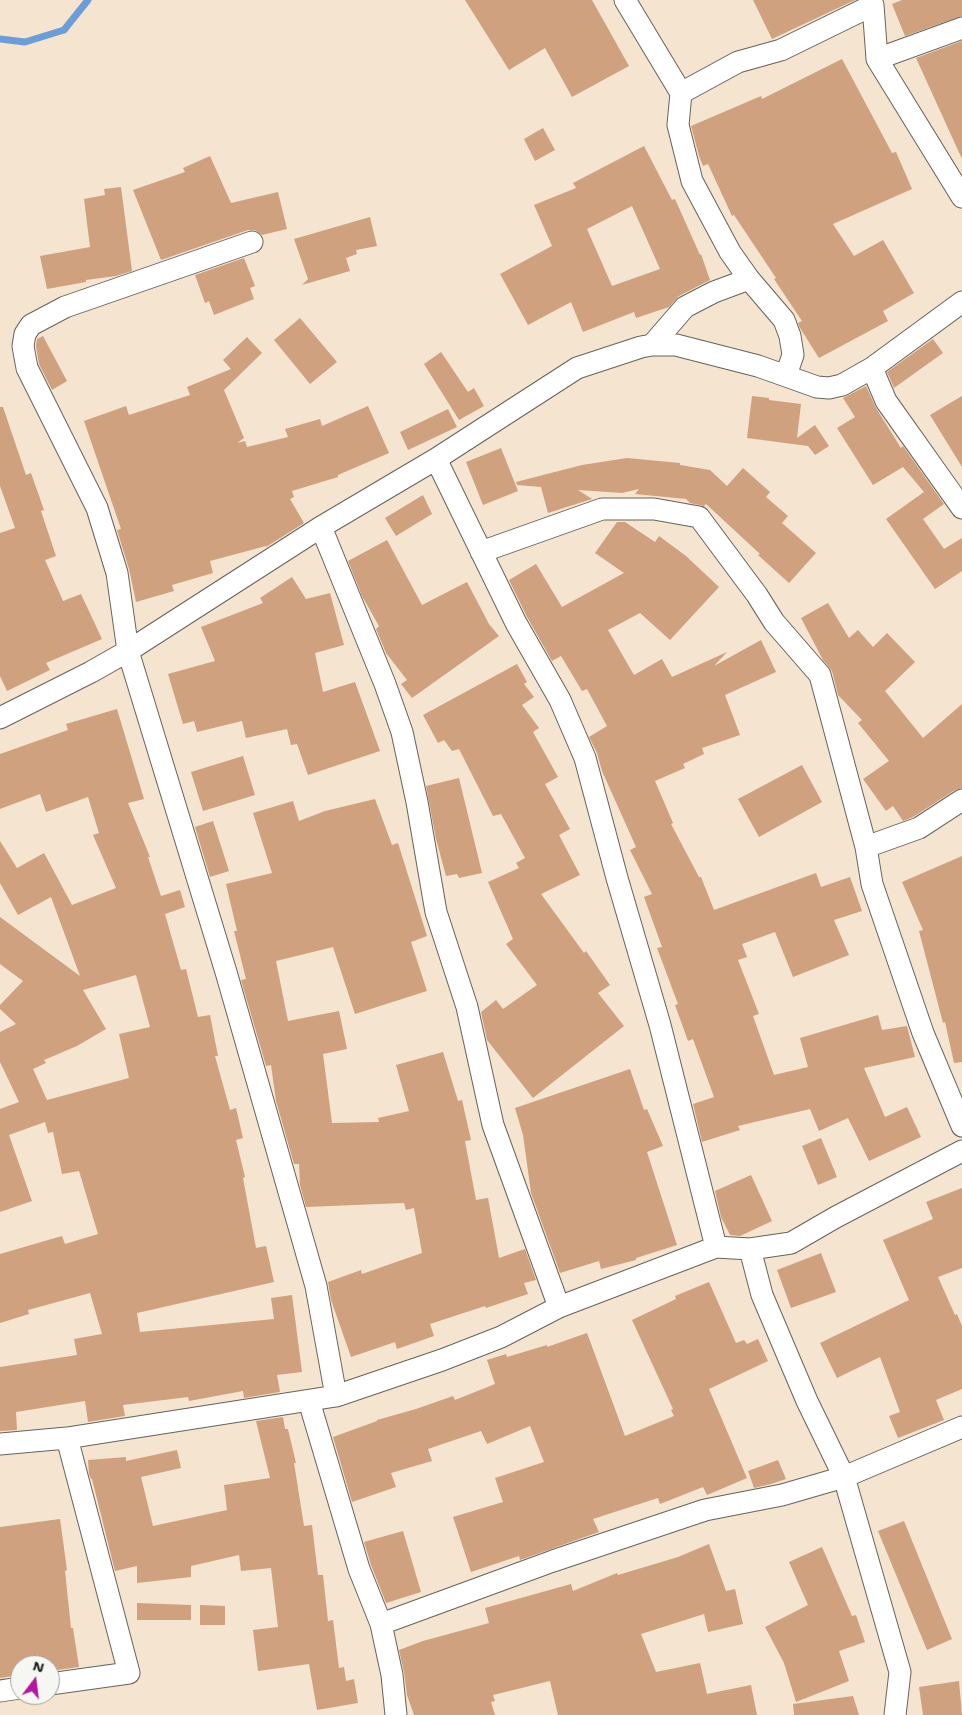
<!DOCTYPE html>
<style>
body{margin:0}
#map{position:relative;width:962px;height:1715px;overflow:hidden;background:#f4e4d0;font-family:"Shantell Sans",sans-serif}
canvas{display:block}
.north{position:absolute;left:10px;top:1655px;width:50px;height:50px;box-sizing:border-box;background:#f6f6f2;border:1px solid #9f9f9c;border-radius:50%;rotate:15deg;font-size:14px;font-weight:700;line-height:20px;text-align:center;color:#1c1c1c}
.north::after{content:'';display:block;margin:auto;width:18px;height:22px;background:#b5179e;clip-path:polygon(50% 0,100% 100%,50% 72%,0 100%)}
</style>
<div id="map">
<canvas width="962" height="1715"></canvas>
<div class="north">N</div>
</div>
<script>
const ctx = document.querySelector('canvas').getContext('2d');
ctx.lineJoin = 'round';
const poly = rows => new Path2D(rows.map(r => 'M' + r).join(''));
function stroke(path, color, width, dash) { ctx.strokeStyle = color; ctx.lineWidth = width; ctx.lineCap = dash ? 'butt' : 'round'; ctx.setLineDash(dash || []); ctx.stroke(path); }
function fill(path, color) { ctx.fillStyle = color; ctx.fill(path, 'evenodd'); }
const stream = poly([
 [0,39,25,42,64,30,88,0]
]);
const building = poly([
 [465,0,592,0,629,66,572,97,545,48,509,70],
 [753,0,855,0,772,39],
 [902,0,962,0,962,16,905,36,892,4],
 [962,41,962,159,916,58],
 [842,59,892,153,896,152,912,189,833,224,854,256,883,240,914,293,883,311,888,321,819,358,800,328,798,323,802,321,774,279,776,278,734,215,732,216,708,164,703,166,699,156,691,126,761,96,762,99],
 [543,128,555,150,535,161,524,139],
 [644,146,672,200,675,199,700,255,701,254,710,280,679,296,669,307,636,318,634,312,583,332,571,302,528,325,500,274,552,246,534,205,576,188,573,183],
 [632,206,660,269,612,286,587,229],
 [210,156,231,203,278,192,287,229,262,235,255,230,248,230,161,260,133,190,185,172,183,168],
 [121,187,132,271,116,276,86,280,86,282,47,289,40,256,90,247,84,199,105,195,104,189],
 [370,217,377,246,356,250,357,254,346,258,350,271,302,285,308,279,294,239],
 [244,258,255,286,250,288,254,299,214,315,209,301,205,303,195,275],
 [300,318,337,362,310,384,274,340],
 [43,336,67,381,52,390,39,364,36,346,37,339],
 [247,337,262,353,224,390,244,438,237,443,245,441,247,447,288,437,285,429,320,419,322,426,368,406,389,453,338,475,338,477,292,491,294,497,290,499,304,523,266,547,266,546,210,561,213,573,172,585,174,591,136,602,129,569,117,530,121,529,84,421,126,406,129,415,190,395,187,387,231,369,223,360],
 [933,339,943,353,894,388,887,372],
 [441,352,468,392,474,388,484,406,459,420,424,364],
 [866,386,876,408,901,448,903,446,944,504,923,519,944,549,962,538,962,571,935,589,886,519,924,492,903,467,873,485,837,428,855,417,843,398],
 [752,396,769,398,769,400,801,404,797,438,815,425,829,446,815,455,808,446,747,438],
 [962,396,962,467,930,415],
 [0,407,3,407,26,475,31,473,44,510,41,511,56,556,45,560,63,601,81,594,102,639,46,663,50,670,7,691,0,676,0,533,15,528,0,486],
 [448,409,457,427,408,450,400,432],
 [501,448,518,491,483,505,466,462],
 [627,458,680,463,680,465,710,470,727,486,743,468,770,492,766,497,788,516,782,523,816,553,789,583,758,555,760,554,706,504,704,506,690,503,686,499,635,494,639,489,622,493,578,490,592,499,548,513,541,487,517,485,516,482,582,465],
 [423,495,432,514,396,536,385,518],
 [617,522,625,522,655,542,659,536,686,556,719,587,670,640,640,613,608,630,634,675,662,659,672,677,727,652,714,666,761,640,776,672,725,695,740,735,702,748,704,754,683,764,685,768,655,781,673,823,671,824,699,877,701,877,714,910,816,873,821,887,850,877,862,911,834,920,849,955,793,977,775,932,742,944,747,957,738,960,759,1014,753,1016,774,1075,808,1067,800,1038,878,1015,882,1030,907,1026,915,1057,864,1068,885,1117,907,1107,921,1137,869,1161,848,1118,819,1131,810,1109,738,1126,740,1130,702,1142,693,1104,714,1097,693,1039,688,1041,675,1005,678,1004,657,948,662,947,644,897,652,894,630,850,636,847,602,771,597,753,589,737,607,726,587,689,582,691,561,656,552,661,527,617,509,580,536,564,562,607,624,573,595,553],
 [387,540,422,605,467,582,489,624,499,636,412,698,401,684,407,680,386,653,376,629,379,626,362,596,348,561],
 [292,577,306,599,330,593,344,645,315,653,323,692,355,682,380,751,308,775,297,744,291,745,287,729,246,738,242,721,197,732,194,721,183,724,168,674,215,661,201,627,263,603,260,598],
 [828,603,849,638,858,630,873,647,887,633,915,662,885,691,923,738,962,704,962,788,955,790,913,817,903,821,893,806,886,811,863,779,889,761,858,723,862,720,838,695,832,671,823,660,801,618],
 [517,664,527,682,524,684,534,697,522,705,539,728,533,732,558,777,545,784,570,829,559,835,580,875,541,894,584,953,586,951,610,985,598,993,624,1026,533,1098,487,1040,481,1012,496,1000,503,1009,537,985,506,944,513,939,488,882,519,868,516,863,525,858,501,814,493,816,459,749,452,751,444,740,438,743,423,715],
 [117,709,144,799,128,803,150,857,148,857,161,896,180,890,185,907,165,914,181,970,186,969,198,1017,210,1015,218,1056,215,1056,230,1110,236,1108,243,1138,236,1140,245,1177,243,1178,256,1248,266,1246,274,1282,137,1313,140,1332,274,1319,271,1298,292,1295,302,1372,277,1375,280,1392,244,1398,243,1391,189,1401,188,1397,123,1405,125,1416,88,1422,85,1401,16,1412,17,1430,0,1431,0,1367,77,1355,74,1339,102,1334,90,1293,28,1310,29,1314,0,1323,0,1254,62,1236,65,1244,98,1234,79,1171,62,1174,53,1132,48,1133,45,1122,9,1135,32,1201,0,1212,0,1109,19,1102,0,1062,0,1032,16,1024,0,1009,0,1005,23,981,0,964,0,917,80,976,51,897,18,915,0,883,0,841,17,868,44,853,72,905,116,888,93,835,99,833,88,797,46,812,40,794,0,809,0,754,68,730,66,724],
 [136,975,150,1027,119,1034,129,1078,47,1100,33,1069,46,1063,44,1060,77,1046,106,1029,83,990],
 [243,756,255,795,203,811,191,772],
 [802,765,822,802,759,837,738,799],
 [459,778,482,873,459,878,457,874,446,876,436,839,426,786],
 [375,799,392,845,398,843,427,936,411,942,427,991,355,1014,333,947,276,961,288,1021,339,1011,347,1049,323,1054,332,1123,379,1122,378,1118,409,1111,396,1065,443,1052,458,1101,462,1100,471,1140,465,1141,476,1200,488,1198,499,1258,525,1249,536,1280,524,1283,528,1294,486,1308,485,1306,430,1324,434,1336,397,1349,395,1342,351,1357,331,1300,328,1282,361,1270,362,1274,422,1253,414,1208,406,1210,404,1203,306,1207,300,1185,299,1164,294,1164,276,1101,271,1065,266,1066,241,980,246,979,234,931,237,931,226,884,272,873,253,813,293,801,299,821,325,811],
 [213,821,229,871,210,877,195,827],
 [962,856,962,1062,954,1063,945,1022,943,1023,919,931,923,930,902,882],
 [630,1069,644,1110,647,1109,663,1146,647,1152,677,1245,636,1258,636,1260,601,1269,599,1261,560,1273,531,1193,523,1135,515,1108],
 [821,1138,837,1177,818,1185,802,1146],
 [751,1175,772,1221,740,1236,730,1235,721,1217,715,1191],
 [962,1188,962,1268,938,1277,955,1315,957,1314,962,1326,962,1389,936,1400,944,1420,898,1438,889,1416,900,1412,880,1357,837,1378,820,1343,909,1300,883,1240,933,1219,926,1202],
 [821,1253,836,1292,791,1308,777,1270],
 [709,1282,736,1343,744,1340,747,1344,758,1339,768,1361,709,1389,747,1478,707,1495,703,1487,660,1504,658,1498,593,1519,599,1532,520,1560,519,1556,471,1572,453,1517,503,1502,495,1478,544,1462,530,1426,487,1444,481,1431,428,1449,432,1461,391,1473,396,1487,352,1502,333,1437,377,1421,377,1420,416,1409,453,1396,455,1400,495,1384,487,1360,506,1354,507,1357,547,1345,547,1347,587,1333,625,1436,674,1416,671,1410,673,1409,632,1320,676,1299,675,1296],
 [283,1417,285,1429,288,1429,296,1463,294,1463,304,1526,312,1525,318,1575,323,1575,328,1621,333,1620,339,1668,344,1667,346,1681,354,1679,358,1703,317,1710,309,1664,258,1671,253,1630,278,1627,271,1568,241,1571,239,1555,191,1566,191,1577,137,1583,137,1566,115,1571,92,1479,91,1479,89,1474,88,1460,126,1457,126,1461,177,1450,181,1468,141,1477,153,1526,227,1510,224,1485,270,1478,256,1421],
 [778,1460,786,1479,771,1484,754,1488,748,1471],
 [60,1519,67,1570,65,1571,71,1628,73,1628,79,1667,50,1671,50,1665,20,1665,20,1675,0,1678,0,1527],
 [904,1521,952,1639,927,1650,878,1531],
 [403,1531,421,1592,386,1603,371,1565,364,1542],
 [709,1544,726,1591,735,1589,743,1624,708,1632,704,1614,641,1634,656,1672,700,1663,707,1694,751,1685,757,1715,558,1715,550,1681,493,1695,495,1701,491,1702,495,1715,414,1715,407,1695,404,1672,399,1650,423,1641,489,1623,485,1608,571,1584,573,1591,617,1573,618,1575,678,1557],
 [822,1547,852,1616,856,1615,865,1642,839,1651,849,1681,796,1702,784,1663,765,1627,808,1605,789,1562],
 [137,1603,191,1605,191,1620,137,1620],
 [200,1605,225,1606,225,1625,200,1625],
 [959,1681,962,1715,923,1715,919,1687],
 [853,1696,859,1715,794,1715,793,1704]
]);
const street = poly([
 [625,0,681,93,678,125,692,181,730,252,749,279,784,320,790,336,793,355,786,375],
 [870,0,873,5,877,59,962,197],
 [877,59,962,28],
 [681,93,738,62,781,50,873,5],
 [252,242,65,307,31,325,25,334,23,346,27,368,97,508,117,573,128,651,226,972,316,1286,336,1396],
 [652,345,685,307,714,292,749,279],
 [872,368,886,401,962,508],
 [436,459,516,623,560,700,585,758,617,878,660,1025,716,1247],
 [321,527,385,684,402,732,417,802,436,912,467,1007,493,1125,559,1307],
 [481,552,602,509,654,509,699,517,757,595,774,622,820,675,866,847,872,884,923,1033,962,1126],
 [0,718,91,672,128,651,321,527,436,459,577,368,641,347,652,345,676,345,758,366,817,387,829,388,842,385,872,368,962,302],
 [866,847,919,828,962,800],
 [750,1249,762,1295,807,1401,844,1477,900,1672,895,1715],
 [309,1401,359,1569,381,1624,392,1675,396,1715],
 [0,1444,67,1438,336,1396,442,1360,501,1337,559,1307,716,1247,750,1249,791,1243,836,1217,962,1151],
 [381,1624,553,1561,705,1510,782,1495,844,1477,962,1427],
 [50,1684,129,1673,67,1438],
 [0,1691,20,1688]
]);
stroke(stream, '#6c9dd6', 7);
fill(building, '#cfa17f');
stroke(street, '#68625b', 23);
stroke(street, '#fff', 21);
</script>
